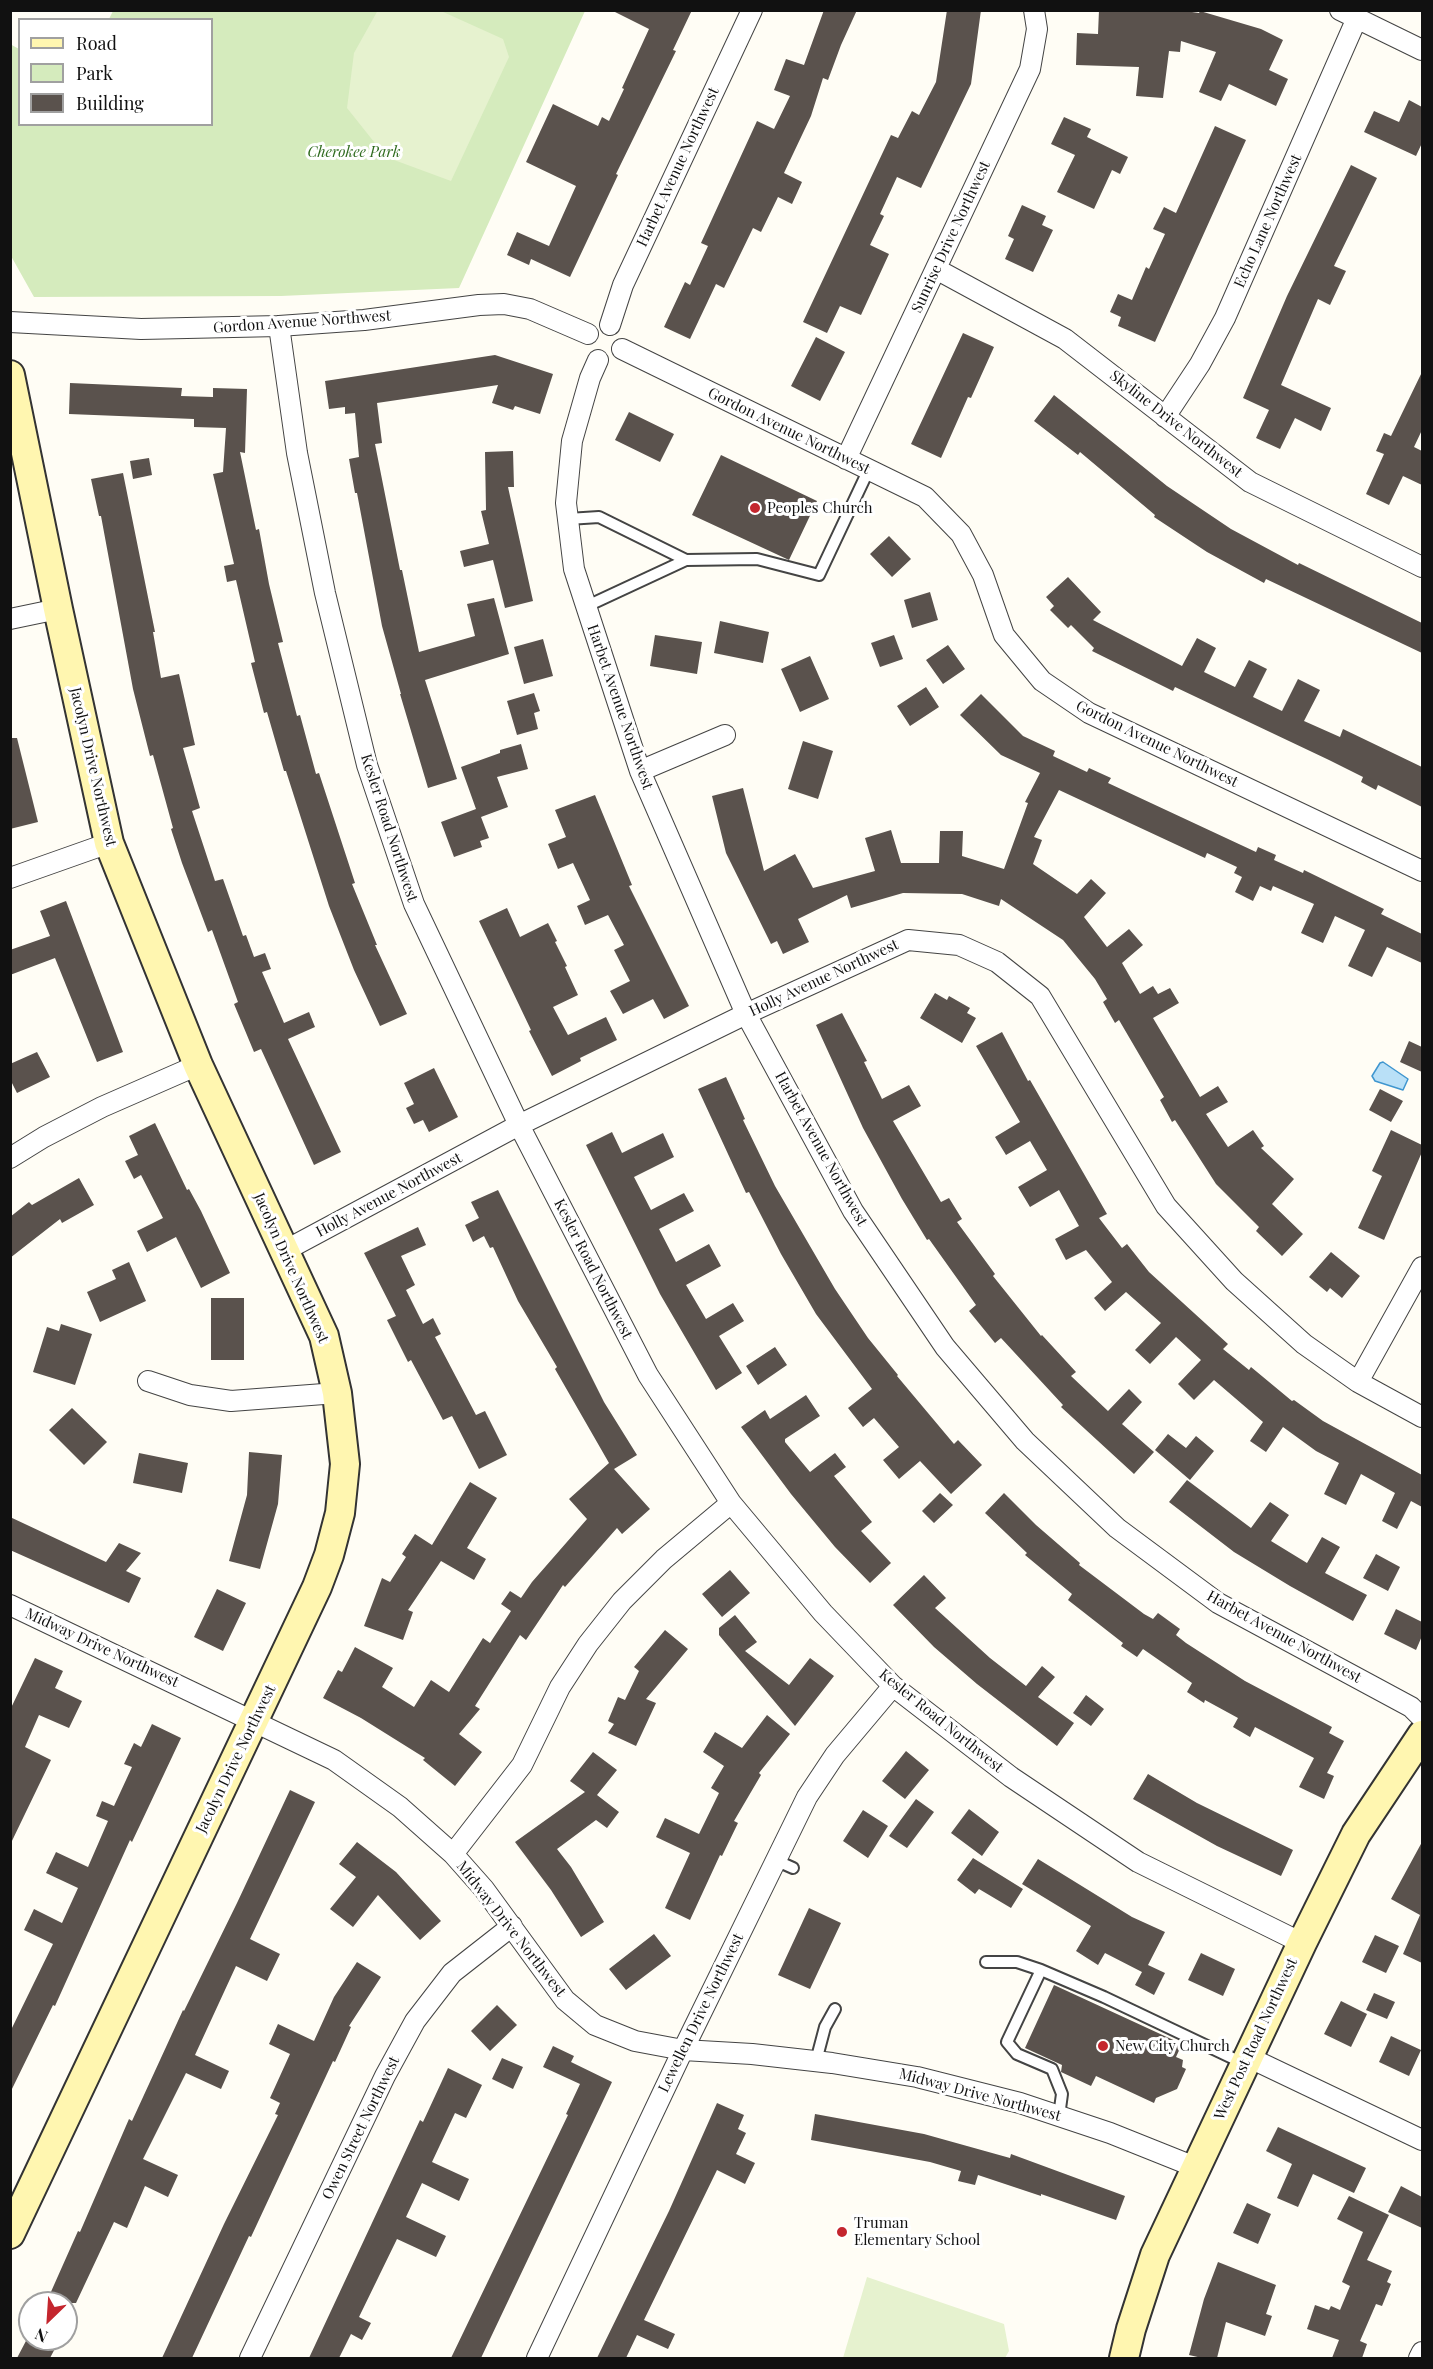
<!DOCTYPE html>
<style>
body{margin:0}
#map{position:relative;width:1433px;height:2369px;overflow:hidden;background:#fffdf5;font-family:"Playfair Display",serif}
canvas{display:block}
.frame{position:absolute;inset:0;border:12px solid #111;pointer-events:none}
.legend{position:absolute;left:18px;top:18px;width:195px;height:108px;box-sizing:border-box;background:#fff;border:2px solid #a0a0a0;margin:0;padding:8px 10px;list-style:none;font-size:18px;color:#111}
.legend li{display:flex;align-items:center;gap:12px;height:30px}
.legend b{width:30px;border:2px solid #a0a0a0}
.north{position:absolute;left:18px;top:2291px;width:60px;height:60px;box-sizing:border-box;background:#fff;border:2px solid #a0a0a0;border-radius:50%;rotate:205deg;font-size:16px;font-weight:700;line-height:24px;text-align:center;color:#111}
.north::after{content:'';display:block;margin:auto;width:21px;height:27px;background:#c4262e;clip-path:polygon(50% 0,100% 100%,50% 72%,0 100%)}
</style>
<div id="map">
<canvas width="1433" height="2369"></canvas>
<div class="frame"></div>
<ul class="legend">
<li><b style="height:8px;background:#fff6b0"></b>Road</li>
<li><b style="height:16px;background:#d5ebbd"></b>Park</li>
<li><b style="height:16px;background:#5a524d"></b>Building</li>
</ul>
<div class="north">N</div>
</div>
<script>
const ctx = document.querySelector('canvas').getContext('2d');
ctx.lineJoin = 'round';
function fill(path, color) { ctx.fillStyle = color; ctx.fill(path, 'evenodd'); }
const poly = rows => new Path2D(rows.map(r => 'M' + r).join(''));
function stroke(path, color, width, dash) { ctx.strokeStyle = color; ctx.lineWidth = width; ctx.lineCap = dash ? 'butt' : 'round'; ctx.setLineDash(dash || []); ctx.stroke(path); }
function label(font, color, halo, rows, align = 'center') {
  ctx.font = font + ' "Playfair Display",serif'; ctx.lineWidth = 6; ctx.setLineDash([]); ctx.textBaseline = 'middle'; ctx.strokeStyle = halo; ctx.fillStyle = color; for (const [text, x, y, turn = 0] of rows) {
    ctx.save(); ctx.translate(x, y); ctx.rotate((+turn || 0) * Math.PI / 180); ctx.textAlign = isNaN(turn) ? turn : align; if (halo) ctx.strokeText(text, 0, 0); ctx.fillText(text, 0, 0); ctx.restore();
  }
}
const green = poly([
 [113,11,585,11,459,288,281,296,34,297,11,256,10,44,19,49,20,124,212,124,212,20,109,19]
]);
const pitch = poly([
 [378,10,441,11,503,39,509,57,451,181,386,157,347,108,354,53],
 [867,2277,1004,2324,1009,2351,1005,2358,843,2358]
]);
const water = poly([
 [1383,1062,1408,1079,1403,1090,1375,1081,1372,1076,1380,1063,1383,1062]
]);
const building = poly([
 [611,10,692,10,673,50,676,51,616,174,618,175,570,277,531,259,529,265,507,255,517,232,549,246,576,186,526,162,553,104,598,126,602,117,609,121,624,89,622,88,649,29],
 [824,10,857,10,841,45,828,80,823,78,811,116,784,173,802,182,792,204,778,197,761,232,753,228,724,288,716,284,690,339,664,327,685,282,690,285,708,246,701,243,757,121,774,129,790,96,774,90,786,59,804,65],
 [947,10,981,10,971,84,921,188,897,177,880,214,884,216,870,245,889,254,861,315,840,306,827,333,803,322,891,135,898,138,912,111,919,115,936,82],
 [1099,10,1178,10,1199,13,1200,11,1261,29,1283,40,1269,70,1288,79,1276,106,1229,84,1221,101,1199,92,1216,52,1181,41,1180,52,1169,51,1163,98,1136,96,1139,67,1076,65,1077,33,1098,34],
 [1409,100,1422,107,1422,143,1416,156,1364,132,1374,111,1399,122],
 [1064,117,1091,129,1087,137,1128,157,1120,174,1112,170,1094,209,1057,192,1075,155,1051,144],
 [1215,126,1246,140,1155,342,1118,326,1121,317,1110,312,1118,294,1132,300,1146,267,1149,269,1165,234,1153,229,1164,207,1176,213],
 [1351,165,1377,178,1334,266,1346,271,1330,305,1318,299,1281,385,1331,408,1321,431,1295,418,1280,449,1256,438,1269,410,1243,398,1287,296],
 [1022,205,1046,216,1042,225,1053,230,1033,272,1005,259,1014,239,1008,236],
 [963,333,994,347,971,398,968,397,941,458,911,444],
 [816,337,845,352,820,401,791,386],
 [495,355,553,374,540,414,515,406,513,410,492,403,498,385,377,403,382,443,375,444,400,570,402,570,419,652,475,636,467,604,494,598,509,654,425,680,457,779,428,788,400,694,401,694,382,626,357,493,355,493,349,459,359,457,355,413,345,414,345,407,329,409,325,381],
 [1422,372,1422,430,1414,447,1422,451,1422,485,1403,476,1389,505,1366,494,1384,454,1376,451,1384,433,1391,436],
 [70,383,182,388,181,396,213,397,213,388,247,389,245,453,240,452,256,530,259,529,269,584,283,642,278,643,297,716,300,715,316,774,319,773,355,883,352,884,377,945,375,945,407,1014,380,1026,354,970,329,906,286,771,284,771,267,712,264,713,251,663,255,662,236,580,227,582,224,566,234,564,213,474,223,472,226,428,194,427,194,419,69,414],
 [1054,395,1167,486,1231,529,1298,565,1299,563,1422,623,1422,653,1266,579,1264,583,1207,552,1154,517,1155,515,1080,452,1078,455,1034,421],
 [629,412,674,434,660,462,615,440],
 [513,451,514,487,508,487,533,601,505,608,493,560,464,567,460,551,489,544,481,511,486,510,485,452],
 [721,455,817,501,789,560,692,515],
 [149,458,152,475,133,479,130,461],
 [123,473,155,632,153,632,161,678,179,674,195,745,183,748,200,808,192,811,215,881,223,879,243,936,246,935,254,957,265,953,271,969,262,972,284,1023,309,1012,315,1027,288,1039,341,1152,314,1165,261,1049,254,1052,234,1004,238,1002,212,930,208,932,182,863,171,829,173,828,153,755,150,756,133,689,101,516,99,516,91,479],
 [889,536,911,559,892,577,870,554],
 [1068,577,1101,612,1093,620,1182,666,1197,638,1216,648,1204,672,1235,687,1249,660,1267,669,1253,697,1282,711,1298,679,1320,690,1304,721,1340,737,1343,729,1422,767,1422,807,1378,785,1376,790,1361,782,1363,777,1329,760,1175,687,1173,691,1092,651,1094,648,1071,625,1068,628,1050,610,1054,606,1046,597],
 [930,592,938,620,912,628,904,600],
 [720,621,769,632,763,663,714,653],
 [655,635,702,642,697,674,650,666],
 [894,635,903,659,880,667,871,643],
 [543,639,553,676,524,684,514,647],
 [948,645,965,669,943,684,926,660],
 [810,656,829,699,800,712,781,669],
 [926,687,939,707,910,726,897,706],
 [534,693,540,711,534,713,538,729,517,735,507,701],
 [981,694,1023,736,1055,751,1053,756,1087,772,1089,768,1111,778,1108,783,1256,852,1258,847,1276,855,1274,860,1303,873,1304,870,1384,909,1381,914,1422,934,1422,963,1387,947,1372,977,1348,966,1365,930,1335,916,1323,943,1301,933,1314,904,1273,886,1271,891,1260,886,1253,901,1235,892,1242,877,1234,873,1237,867,1207,853,1205,858,1059,790,1034,837,1042,840,1033,864,1077,894,1091,879,1106,893,1084,917,1107,947,1129,929,1143,945,1122,963,1140,994,1153,986,1158,994,1170,988,1179,1003,1153,1018,1200,1097,1218,1086,1228,1102,1206,1114,1228,1147,1253,1130,1264,1146,1261,1148,1294,1179,1272,1204,1303,1234,1282,1256,1256,1231,1259,1227,1216,1184,1175,1120,1172,1122,1160,1100,1164,1097,1119,1020,1115,1023,1103,1002,1107,999,1095,979,1063,940,1001,899,999,906,962,894,903,893,851,908,847,895,798,919,809,942,783,954,777,941,771,944,726,853,712,796,743,788,764,871,795,854,813,888,875,871,865,838,891,830,901,863,939,863,940,831,963,831,962,856,1004,869,1028,803,1025,802,1040,773,1001,755,960,715],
 [10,738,17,738,38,822,10,829],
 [803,741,833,751,818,799,788,789],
 [521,744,528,769,497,777,508,807,481,817,489,838,480,841,482,847,454,857,441,822,476,809,461,767,500,753,500,750],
 [595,795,632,885,629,886,689,1006,664,1019,653,999,623,1014,610,991,630,981,614,950,624,945,608,915,585,925,577,906,590,900,573,863,558,869,548,844,566,837,555,810],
 [66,901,123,1052,97,1062,55,958,10,975,10,950,50,936,40,911],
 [507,908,520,937,548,923,557,941,555,942,567,966,565,967,578,995,553,1007,568,1035,606,1017,617,1040,580,1058,581,1061,552,1076,529,1031,531,1030,479,921],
 [935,993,947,1000,949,996,970,1008,967,1013,976,1018,962,1043,920,1018],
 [842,1013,867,1061,864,1062,882,1099,909,1085,921,1106,893,1121,941,1202,949,1198,962,1219,957,1222,995,1274,993,1276,1041,1336,1042,1335,1076,1372,1071,1376,1108,1411,1129,1389,1142,1402,1122,1424,1154,1452,1134,1474,1061,1407,1063,1405,1001,1338,995,1343,969,1311,976,1305,929,1239,927,1240,902,1199,863,1128,816,1025],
 [1002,1032,1028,1081,1030,1080,1107,1214,1099,1218,1122,1248,1127,1244,1149,1272,1228,1344,1223,1349,1249,1370,1251,1367,1292,1401,1294,1400,1323,1421,1422,1475,1422,1507,1411,1501,1397,1529,1382,1521,1395,1493,1361,1474,1346,1505,1324,1494,1339,1463,1316,1451,1283,1427,1266,1452,1250,1441,1263,1422,1214,1380,1194,1400,1178,1384,1201,1360,1176,1337,1150,1364,1135,1350,1161,1323,1126,1292,1105,1311,1094,1298,1112,1282,1086,1250,1066,1260,1055,1239,1079,1226,1059,1190,1030,1207,1018,1187,1047,1170,1030,1141,1006,1155,995,1137,1020,1122,976,1046],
 [1409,1041,1422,1047,1422,1072,1400,1062],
 [37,1052,50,1077,17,1093,10,1079,10,1064],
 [434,1068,458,1117,429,1132,423,1120,414,1124,406,1108,414,1104,404,1083],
 [726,1077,745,1119,743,1120,775,1186,835,1289,868,1338,898,1375,897,1376,954,1444,958,1440,982,1465,951,1494,920,1461,899,1479,883,1460,899,1447,874,1418,863,1427,848,1408,872,1389,816,1314,781,1254,749,1192,746,1193,698,1089],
 [1380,1089,1403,1101,1391,1122,1369,1110],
 [155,1123,187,1190,189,1189,201,1211,230,1273,201,1288,176,1237,147,1252,137,1231,163,1218,141,1175,134,1179,125,1161,138,1155,129,1136],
 [1391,1130,1422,1145,1422,1152,1384,1240,1358,1228,1382,1176,1372,1171],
 [612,1132,622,1153,663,1133,674,1157,634,1177,651,1210,684,1193,694,1211,659,1229,676,1262,709,1244,721,1266,686,1285,706,1319,733,1303,744,1321,719,1336,742,1373,716,1390,660,1294,586,1145],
 [79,1178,94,1205,62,1223,60,1219,10,1258,10,1217,29,1202,32,1205],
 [498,1190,604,1402,637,1455,614,1469,650,1509,622,1534,617,1528,565,1587,563,1585,526,1640,520,1635,475,1706,480,1709,459,1734,482,1752,455,1786,423,1760,425,1758,361,1718,323,1698,338,1670,342,1672,355,1647,393,1668,382,1687,414,1707,431,1680,449,1692,483,1638,490,1643,511,1611,501,1604,510,1591,521,1598,532,1582,587,1519,569,1499,609,1463,555,1369,557,1367,518,1301,493,1247,490,1248,484,1236,473,1242,465,1225,479,1218,471,1202],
 [418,1227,426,1245,401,1256,415,1285,406,1290,423,1324,433,1318,441,1334,435,1337,476,1415,485,1411,507,1455,479,1469,452,1416,443,1420,411,1360,408,1362,387,1320,396,1316,364,1253],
 [1331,1252,1360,1276,1342,1298,1330,1288,1327,1292,1309,1277],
 [129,1262,146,1301,100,1322,87,1292,116,1279,112,1270],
 [211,1298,244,1298,244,1360,211,1360],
 [61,1324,92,1334,75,1385,33,1372,47,1327,59,1331],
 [775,1347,787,1365,758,1385,746,1366],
 [806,1395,820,1416,785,1439,785,1442,810,1472,835,1453,846,1467,834,1476,872,1522,861,1531,891,1563,870,1583,835,1547,791,1494,741,1427,765,1410,770,1419],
 [72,1408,107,1442,84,1465,49,1430],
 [1168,1434,1186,1448,1196,1436,1214,1451,1190,1480,1155,1450],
 [249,1452,282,1455,278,1504,260,1569,229,1561,247,1495],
 [139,1453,188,1463,182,1493,133,1483],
 [1187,1480,1251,1528,1270,1502,1289,1515,1271,1541,1307,1563,1322,1537,1340,1547,1325,1573,1367,1595,1353,1621,1290,1586,1234,1552,1169,1502],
 [470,1482,497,1498,467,1548,486,1559,474,1580,441,1561,408,1610,413,1612,403,1640,364,1626,382,1578,390,1582,406,1557,402,1554,415,1534,432,1545],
 [940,1493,953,1505,934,1523,922,1511],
 [1004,1493,1036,1525,1080,1563,1079,1565,1144,1614,1153,1619,1158,1613,1180,1629,1176,1635,1186,1643,1245,1681,1332,1727,1329,1733,1344,1741,1327,1773,1334,1776,1324,1799,1299,1787,1314,1758,1255,1727,1250,1737,1233,1727,1238,1718,1205,1700,1204,1703,1187,1692,1192,1683,1143,1649,1137,1657,1121,1646,1123,1643,1068,1600,1072,1594,1025,1555,1027,1553,985,1513],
 [10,1517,106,1562,119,1543,141,1553,126,1571,141,1578,129,1603,10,1550],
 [1376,1554,1400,1567,1388,1591,1363,1578],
 [730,1570,750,1593,722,1617,702,1594],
 [924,1575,946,1598,935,1608,990,1658,1026,1686,1042,1666,1055,1677,1038,1697,1074,1723,1057,1746,977,1684,934,1647,893,1605],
 [217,1589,246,1603,223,1651,194,1637],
 [1396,1609,1422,1622,1422,1636,1416,1650,1384,1634],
 [735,1615,757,1642,745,1651,789,1685,810,1658,834,1676,795,1726,719,1635,719,1628],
 [665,1630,688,1649,646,1699,656,1703,636,1746,608,1733,614,1724,608,1721,618,1697,625,1700,639,1671,634,1667],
 [35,1658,63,1671,55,1688,82,1701,69,1728,39,1715,25,1747,51,1760,10,1845,10,1710],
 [1086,1695,1104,1709,1091,1726,1073,1713],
 [767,1715,790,1734,759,1773,761,1775,734,1821,738,1823,722,1856,720,1855,690,1920,665,1908,690,1853,656,1837,665,1818,699,1834,719,1793,711,1788,724,1766,703,1752,715,1732,742,1748],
 [152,1724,181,1738,132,1842,130,1840,55,2006,53,2005,10,2093,10,2032,53,1944,24,1930,34,1909,62,1923,78,1888,46,1873,56,1852,88,1867,108,1821,96,1816,102,1801,114,1806,132,1767,124,1764,134,1743,141,1747],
 [906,1751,929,1770,905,1799,882,1781],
 [593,1752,617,1770,597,1795,619,1812,607,1828,596,1820,557,1849,571,1867,604,1922,581,1937,551,1890,515,1842,585,1792,570,1781],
 [1148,1774,1197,1803,1293,1850,1281,1876,1217,1846,1133,1799],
 [290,1790,315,1802,250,1939,280,1954,267,1981,236,1966,195,2055,229,2071,221,2089,186,2073,143,2159,178,2175,168,2197,145,2186,127,2228,114,2222,76,2303,46,2303,78,2231,80,2232,129,2119,132,2121,183,2010,184,2011,237,1903],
 [916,1799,934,1812,907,1848,889,1836],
 [969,1809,999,1832,982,1856,951,1833],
 [863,1810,888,1826,868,1858,843,1841],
 [357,1842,396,1872,441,1921,420,1940,378,1895,353,1927,330,1909,356,1877,339,1864],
 [1422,1842,1422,1963,1403,1954,1420,1915,1391,1899],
 [973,1858,1023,1889,1011,1908,979,1889,975,1894,957,1880],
 [1038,1859,1132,1917,1165,1932,1148,1965,1165,1973,1154,1995,1135,1985,1142,1972,1105,1953,1098,1965,1076,1951,1091,1926,1022,1884],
 [809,1908,841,1923,810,1989,778,1975],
 [654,1934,671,1956,626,1990,609,1969],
 [1375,1935,1399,1946,1386,1973,1362,1962],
 [1201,1953,1235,1969,1223,1996,1188,1980],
 [357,1962,381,1977,349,2026,351,2027,335,2062,333,2061,251,2237,249,2236,192,2358,162,2358,224,2224,278,2115,275,2114,280,2103,270,2098,290,2054,269,2044,278,2024,314,2041,334,1997],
 [1054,1985,1182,2044,1176,2057,1183,2060,1182,2067,1186,2069,1177,2089,1156,2098,1154,2103,1096,2076,1091,2086,1061,2072,1062,2065,1025,2048],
 [1374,1993,1395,2002,1387,2019,1366,2010],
 [1341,2001,1367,2014,1351,2047,1324,2034],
 [497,2005,517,2025,490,2051,471,2031],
 [1391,2036,1421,2050,1409,2076,1379,2062],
 [553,2046,574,2056,571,2062,612,2082,481,2358,451,2358,568,2115,566,2114,580,2084,543,2067],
 [502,2058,523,2067,513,2089,492,2079],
 [448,2068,482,2085,466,2118,455,2113,432,2162,469,2179,459,2201,422,2183,406,2217,446,2236,436,2257,397,2239,359,2317,371,2323,362,2340,351,2334,339,2358,309,2358,420,2120,423,2122],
 [717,2103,744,2115,738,2129,746,2133,736,2154,755,2163,745,2184,717,2170,644,2320,675,2334,668,2349,637,2335,626,2358,597,2358,669,2211],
 [815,2114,924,2134,1010,2158,1011,2154,1125,2196,1116,2220,1041,2194,1041,2196,978,2175,975,2185,958,2181,961,2171,930,2162,811,2140],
 [1278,2127,1366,2168,1354,2193,1313,2174,1298,2207,1277,2198,1292,2164,1266,2151],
 [1401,2186,1422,2197,1422,2228,1388,2212],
 [1349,2196,1389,2215,1367,2260,1392,2271,1387,2282,1391,2284,1382,2306,1376,2304,1360,2341,1367,2344,1362,2358,1332,2358,1339,2340,1307,2329,1315,2305,1329,2310,1331,2306,1340,2310,1350,2286,1342,2282,1363,2232,1337,2219],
 [1247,2203,1271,2214,1258,2244,1233,2233],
 [1218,2262,1276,2285,1266,2314,1272,2316,1265,2336,1226,2322,1217,2358,1202,2358,1189,2355,1204,2299],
 [27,2339,60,2339,50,2358,17,2358]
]);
const lane = poly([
 [568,519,599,517,686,560],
 [585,607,686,560,757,559,819,575,869,469],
 [775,1860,793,1868],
 [986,1962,1017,1962,1041,1970,1104,1997,1245,2064],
 [1041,1970,1007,2042,1017,2054,1052,2069,1062,2094,1059,2116],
 [816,2061,825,2027,835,2009]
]);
const street = poly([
 [1340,10,1422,50],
 [936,269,1065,339,1250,482,1422,567],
 [10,322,141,329,279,326,364,320,479,305,504,304,530,309,588,334],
 [610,325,623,285,752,10],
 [279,326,297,453,325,593,367,765,414,904,519,1125,648,1375,731,1503,823,1613,893,1686,1011,1777,1138,1862,1302,1943],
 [622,349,925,497,961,534,983,575,1004,635,1042,681,1089,713,1422,871],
 [598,360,590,378,572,441,566,503,574,569,640,771,746,1014,853,1211,945,1347,1025,1441,1117,1528,1218,1603,1411,1707,1422,1718],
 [1165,417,1200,364,1225,318,1357,18],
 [846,459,1030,69,1037,29,1034,10],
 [10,619,58,609],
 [640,771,725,735],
 [10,878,109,843],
 [10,1158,44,1137,102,1107,198,1065],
 [286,1250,519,1125,746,1014,908,940,959,945,997,962,1040,996,1166,1206,1234,1281,1304,1344,1358,1382,1422,1417],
 [148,1381,190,1395,231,1401,337,1393],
 [1358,1382,1422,1267],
 [10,1605,334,1760,400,1807,453,1854,484,1889,565,2000,595,2025,635,2041,683,2050,752,2054,832,2063,917,2077,1020,2103,1110,2133,1195,2167],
 [453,1854,522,1765,560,1687,588,1644,622,1601,664,1559,731,1503],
 [1248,2057,1422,2140],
 [250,2358,385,2076,415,2021,452,1973,512,1926],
 [537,2358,683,2050,807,1797,835,1755,893,1686],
 [1419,2358,1422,2352]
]);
const secondary = poly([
 [10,375,58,609,109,843,198,1065,324,1336,337,1393,345,1464,340,1513,329,1555,317,1587,10,2234],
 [1124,2358,1131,2329,1155,2255,1302,1943,1356,1834,1422,1735]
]);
const markers = [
 [755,508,6,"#c4262e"],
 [1103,2046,6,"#c4262e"],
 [842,2232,6,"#c4262e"]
];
const parkNames = [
 ["Cherokee Park",354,152]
];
const streetNames = [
 ["Harbet Avenue Northwest",678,167,-65],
 ["Echo Lane Northwest",1268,221,-66],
 ["Sunrise Drive Northwest",951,237,-65],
 ["Gordon Avenue Northwest",302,322,-4],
 ["Skyline Drive Northwest",1176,424,38],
 ["Gordon Avenue Northwest",789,431,26],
 ["Harbet Avenue Northwest",620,707,71],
 ["Gordon Avenue Northwest",1157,744,26],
 ["Jacolyn Drive Northwest",93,767,77],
 ["Kesler Road Northwest",389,828,72],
 ["Holly Avenue Northwest",824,978,-25],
 ["Harbet Avenue Northwest",821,1149,61],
 ["Holly Avenue Northwest",389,1195,-28],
 ["Jacolyn Drive Northwest",291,1268,66],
 ["Kesler Road Northwest",593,1269,63],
 ["Harbet Avenue Northwest",1284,1637,29],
 ["Midway Drive Northwest",102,1648,25],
 ["Kesler Road Northwest",941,1721,39],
 ["Jacolyn Drive Northwest",236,1759,-64],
 ["Midway Drive Northwest",511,1929,52],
 ["Lewellen Drive Northwest",701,2013,-64],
 ["West Post Road Northwest",1256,2039,-65],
 ["Midway Drive Northwest",980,2095,15],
 ["Owen Street Northwest",361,2128,-64]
];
const poiNames = [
 ["Peoples Church",767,508],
 ["New City Church",1115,2046],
 ["Truman",854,2223],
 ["Elementary School",854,2240]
];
fill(green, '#d5ebbd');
fill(pitch, '#e6f2cf');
fill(water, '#b9e0f7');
stroke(water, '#3f96cf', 1.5);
fill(building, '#5a524d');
stroke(lane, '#444', 14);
stroke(street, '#444', 22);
stroke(secondary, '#333', 32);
stroke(lane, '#fff', 10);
stroke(street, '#fff', 20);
stroke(secondary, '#fff6b0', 28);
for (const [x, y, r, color] of markers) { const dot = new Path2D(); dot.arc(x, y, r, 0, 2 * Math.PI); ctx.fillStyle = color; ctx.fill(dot); stroke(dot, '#fff', 2); }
label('italic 15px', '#2f6b1f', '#fff', parkNames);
label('15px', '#111', '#fff', streetNames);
label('15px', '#111', '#fff', poiNames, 'left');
</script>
